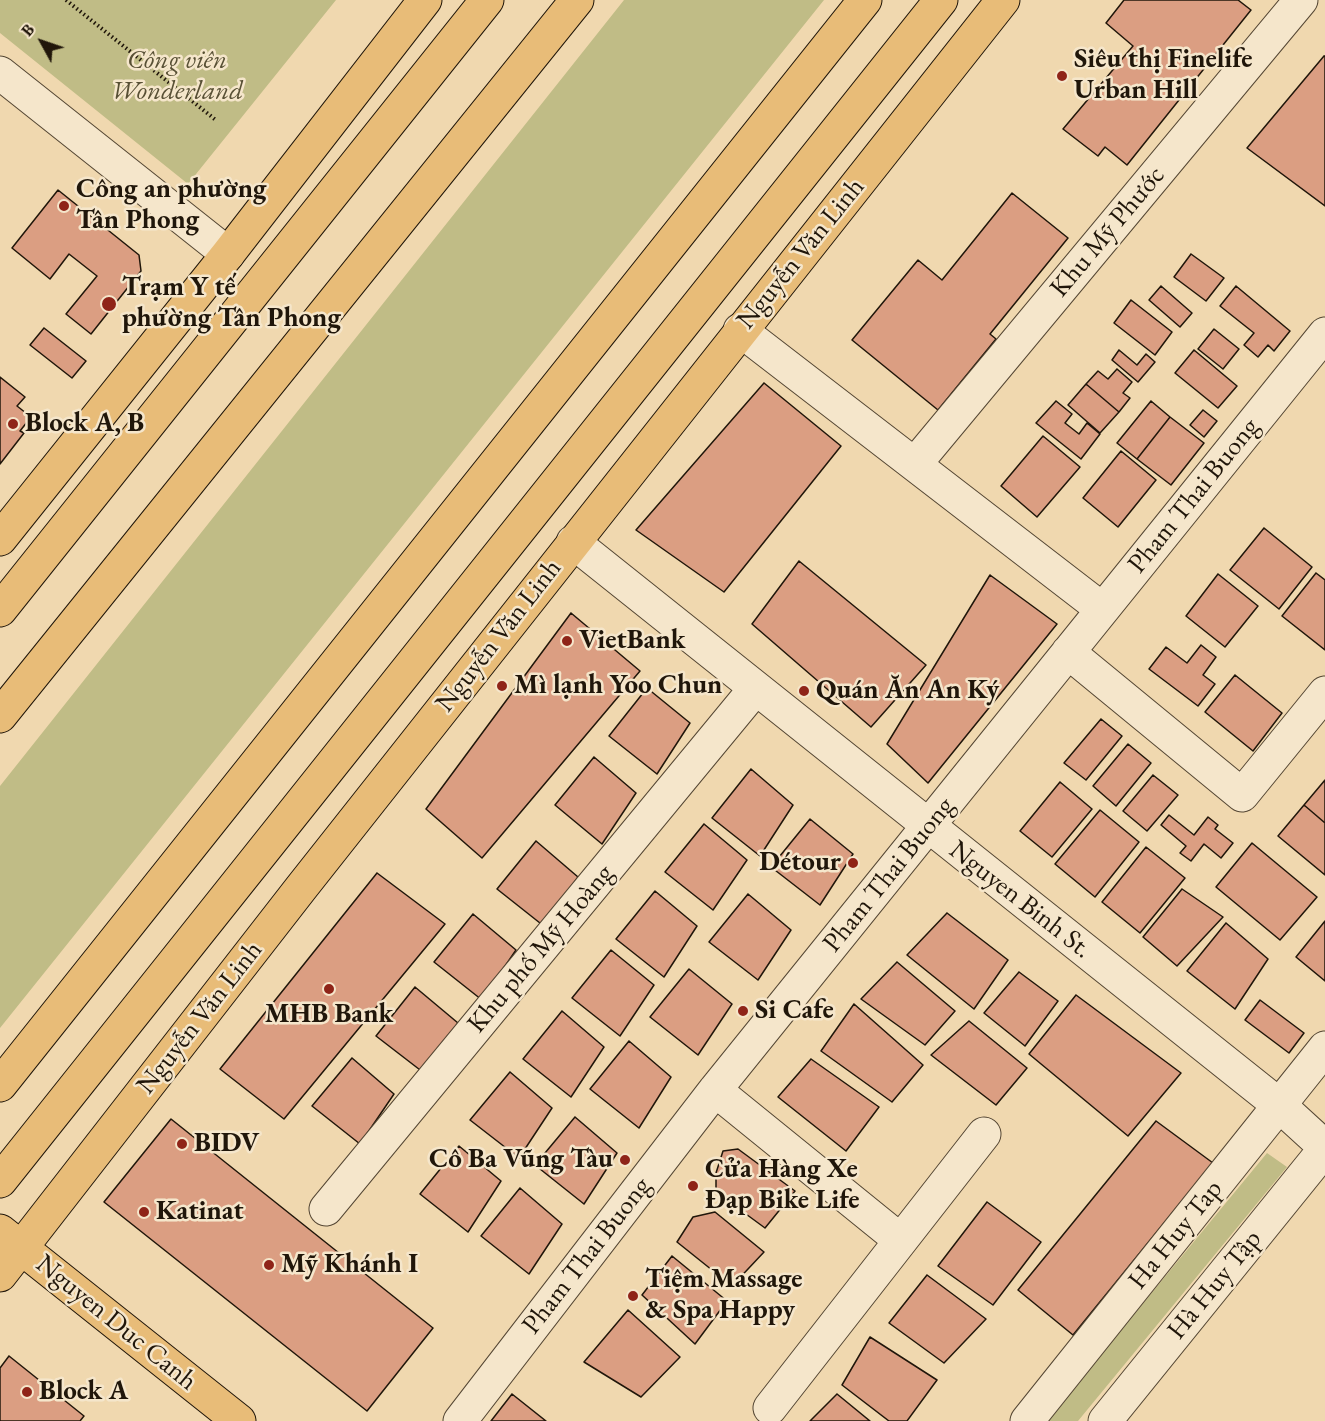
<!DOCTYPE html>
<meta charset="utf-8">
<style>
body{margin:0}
#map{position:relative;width:1325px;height:1421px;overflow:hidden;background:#f0d8af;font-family:"EB Garamond",serif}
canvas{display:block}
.north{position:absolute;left:12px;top:12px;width:60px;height:60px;-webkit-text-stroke:4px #f5e6cb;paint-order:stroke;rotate:310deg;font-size:16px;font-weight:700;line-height:24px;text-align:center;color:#20160a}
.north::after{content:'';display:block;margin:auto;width:21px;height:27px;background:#20160a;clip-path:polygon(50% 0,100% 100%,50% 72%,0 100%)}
</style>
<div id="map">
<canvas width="1325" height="1421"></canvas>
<div class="north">B</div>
</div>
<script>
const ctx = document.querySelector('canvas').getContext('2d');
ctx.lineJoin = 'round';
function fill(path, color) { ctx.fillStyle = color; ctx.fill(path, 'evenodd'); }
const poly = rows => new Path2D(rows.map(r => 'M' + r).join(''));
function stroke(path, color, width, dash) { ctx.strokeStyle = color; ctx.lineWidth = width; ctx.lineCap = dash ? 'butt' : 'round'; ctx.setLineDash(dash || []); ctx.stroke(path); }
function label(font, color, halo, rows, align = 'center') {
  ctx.font = font + ' "EB Garamond",serif'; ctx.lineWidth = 5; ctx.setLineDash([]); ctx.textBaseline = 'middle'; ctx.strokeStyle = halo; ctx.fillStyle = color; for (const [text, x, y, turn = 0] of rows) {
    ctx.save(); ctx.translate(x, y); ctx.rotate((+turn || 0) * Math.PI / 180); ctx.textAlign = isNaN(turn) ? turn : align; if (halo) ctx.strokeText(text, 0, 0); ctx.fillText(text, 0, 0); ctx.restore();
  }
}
const green = poly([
 [0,0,336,0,188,184,0,33],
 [624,0,824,0,0,1028,0,786],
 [1267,1153,1287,1167,1078,1421,1046,1421]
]);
const building = poly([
 [1124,0,1238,0,1251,10,1127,165,1105,147,1098,156,1063,129,1133,46,1106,23,1124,0],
 [1324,56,1325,56,1325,206,1247,148,1324,56],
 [58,190,139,255,141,271,91,334,66,314,97,276,69,254,50,279,12,248,58,190],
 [1012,193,1068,238,990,334,996,339,938,410,852,340,918,260,942,280,1012,193],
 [1191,254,1224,278,1206,301,1174,277,1191,254],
 [1161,286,1192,313,1180,327,1149,300,1161,286],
 [1236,286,1290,331,1274,351,1268,345,1258,357,1244,345,1254,333,1220,306,1236,286],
 [1131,300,1172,332,1155,355,1114,323,1131,300],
 [44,328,86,361,72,378,30,345,44,328],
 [1214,329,1239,349,1223,369,1198,349,1214,329],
 [1119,350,1137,365,1146,354,1155,362,1138,382,1112,360,1119,350],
 [1194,350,1237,386,1218,408,1175,373,1194,350],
 [1117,369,1132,382,1123,393,1130,398,1119,412,1086,384,1098,371,1108,379,1117,369],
 [0,377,25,397,17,406,31,417,20,431,24,433,0,464,0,377],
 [764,383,841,446,724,592,636,530,764,383],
 [1086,384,1119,412,1100,433,1068,405,1086,384],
 [1056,401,1072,414,1065,423,1079,434,1087,423,1100,434,1081,459,1036,423,1056,401],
 [1151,401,1170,417,1137,459,1117,443,1151,401],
 [1203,410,1217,421,1204,437,1190,425,1203,410],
 [1170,417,1204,443,1171,485,1137,459,1170,417],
 [1043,436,1080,467,1037,517,1001,486,1043,436],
 [1121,451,1156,480,1118,527,1083,498,1121,451],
 [1264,528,1312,567,1279,609,1230,570,1264,528],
 [799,561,926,665,871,727,752,624,799,561],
 [1316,573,1325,580,1325,650,1282,616,1316,573],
 [1218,574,1258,606,1225,647,1186,616,1218,574],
 [990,575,1057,624,928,783,887,744,990,575],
 [571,613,640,671,482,858,426,809,571,613],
 [1201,645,1216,657,1203,675,1215,684,1198,706,1149,669,1166,647,1187,663,1201,645],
 [1235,675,1282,713,1253,751,1205,712,1235,675],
 [647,688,690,723,657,774,609,736,647,688],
 [1101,719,1122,736,1086,780,1064,763,1101,719],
 [1128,744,1151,763,1116,806,1093,786,1128,744],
 [594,757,636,793,602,844,555,805,594,757],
 [751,769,793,805,760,856,712,818,751,769],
 [1153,775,1178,795,1147,831,1123,811,1153,775],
 [1325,780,1325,823,1304,805,1325,780],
 [1060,782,1092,809,1052,857,1020,831,1060,782],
 [1304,805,1325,823,1325,875,1278,836,1304,805],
 [1100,810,1139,842,1095,897,1055,864,1100,810],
 [1169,815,1194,835,1208,817,1218,825,1215,829,1233,843,1221,858,1204,844,1191,861,1180,853,1186,846,1161,825,1169,815],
 [810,819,853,854,820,905,771,867,810,819],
 [704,824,747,860,713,910,665,872,704,824],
 [536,841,578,877,545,927,497,889,536,841],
 [1252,843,1317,897,1280,940,1216,887,1252,843],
 [1146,847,1185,878,1140,933,1102,902,1146,847],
 [377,873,445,924,284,1119,220,1069,377,873],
 [1182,889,1223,917,1177,966,1143,937,1182,889],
 [655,891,697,926,664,977,616,939,655,891],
 [748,894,791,930,758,980,709,942,748,894],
 [947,913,1008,960,974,1009,907,955,947,913],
 [473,914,516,950,482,1000,434,962,473,914],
 [1325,921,1325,981,1296,957,1325,921],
 [1226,923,1268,959,1235,1009,1187,971,1226,923],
 [611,950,654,985,620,1036,572,998,611,950],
 [897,962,955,1011,925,1045,861,999,897,962],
 [689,969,732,1004,698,1055,650,1017,689,969],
 [1019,972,1058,1001,1025,1046,984,1013,1019,972],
 [415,987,458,1023,424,1073,376,1036,415,987],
 [1076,995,1181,1073,1128,1136,1029,1054,1076,995],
 [1260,1000,1304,1033,1289,1053,1245,1020,1260,1000],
 [854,1004,923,1065,892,1102,821,1051,854,1004],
 [562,1011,604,1047,571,1097,523,1059,562,1011],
 [969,1021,1027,1068,996,1105,931,1055,969,1021],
 [629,1041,671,1077,639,1128,590,1089,629,1041],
 [352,1058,394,1094,360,1144,312,1106,352,1058],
 [811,1059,879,1107,846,1151,778,1097,811,1059],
 [510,1072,552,1108,519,1158,470,1120,510,1072],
 [575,1117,617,1153,584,1204,535,1165,575,1117],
 [171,1119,433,1328,367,1411,104,1202,171,1119],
 [1156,1121,1213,1163,1073,1335,1018,1290,1156,1121],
 [459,1146,501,1181,468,1232,420,1194,459,1146],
 [738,1149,795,1191,765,1228,716,1192,716,1173,723,1151,738,1149],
 [520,1188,562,1224,529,1274,481,1236,520,1188],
 [987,1202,1041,1242,993,1305,938,1266,987,1202],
 [715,1212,764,1252,732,1286,677,1242,693,1217,715,1212],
 [672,1256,727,1301,695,1344,642,1295,672,1256],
 [927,1275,986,1319,944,1363,889,1323,927,1275],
 [628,1310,680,1357,641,1397,584,1362,628,1310],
 [870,1337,937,1380,907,1421,889,1421,842,1385,870,1337],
 [9,1356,84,1416,80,1421,0,1421,0,1368,9,1356],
 [512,1394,546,1421,491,1421,512,1394],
 [837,1394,870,1421,810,1421,837,1394]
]);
const path = poly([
 [66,0,217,121]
]);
const minor = poly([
 [0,73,228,254],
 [740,330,1102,609],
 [915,464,1301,0],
 [573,542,1279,1105,1325,1147],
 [1068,652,1242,795,1325,693],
 [715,1090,900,1240],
 [326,1209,755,689],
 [770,1408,984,1134],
 [460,1421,715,1090,1325,334],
 [1027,1421,1325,1048],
 [1105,1421,1325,1149]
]);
const major = poly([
 [0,539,228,254,425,0],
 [0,1231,239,1421],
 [0,1275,301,888,1003,0]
]);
const highway = poly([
 [0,610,487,0],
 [0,716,577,0],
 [0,1085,865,0],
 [0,1181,941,0]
]);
const markers = [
 [1062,76,6,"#8f2418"],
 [64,206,6,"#8f2418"],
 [109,304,8,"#8f2418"],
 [13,424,6,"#8f2418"],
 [567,641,6,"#8f2418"],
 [502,686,6,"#8f2418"],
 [804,691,6,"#8f2418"],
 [853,863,6,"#8f2418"],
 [329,989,6,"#8f2418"],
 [743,1011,6,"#8f2418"],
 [182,1144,6,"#8f2418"],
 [625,1160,6,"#8f2418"],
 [693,1186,6,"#8f2418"],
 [144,1212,6,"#8f2418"],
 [269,1265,6,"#8f2418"],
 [633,1296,6,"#8f2418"],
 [27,1392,6,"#8f2418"]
];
const poiNames = [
 ["Siêu thị Finelife",1074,60],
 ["Urban Hill",1074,91],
 ["Công an phường",76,190],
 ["Tân Phong",76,221],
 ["Trạm Y tế",122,288],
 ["phường Tân Phong",122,319],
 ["Block A, B",25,424],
 ["VietBank",579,641],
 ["Mì lạnh Yoo Chun",514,686],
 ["Quán Ăn An Ký",816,691],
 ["Détour",841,863,"right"],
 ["Si Cafe",755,1011],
 ["MHB Bank",329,1015,"center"],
 ["BIDV",194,1144],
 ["Cô Ba Vũng Tàu",613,1160,"right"],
 ["Cửa Hàng Xe",705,1170],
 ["Đạp Bike Life",705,1201],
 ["Katinat",156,1212],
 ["Mỹ Khánh I",281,1265],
 ["Tiệm Massage",645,1280],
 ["& Spa Happy",645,1311],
 ["Block A",39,1392]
];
const parkNames = [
 ["Công viên",177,61],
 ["Wonderland",177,92]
];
const streetNames = [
 ["Khu Mỹ Phước",1108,232,-50],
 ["Nguyễn Văn Linh",801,254,-51],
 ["Pham Thai Buong",1194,496,-51],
 ["Nguyễn Văn Linh",499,636,-52],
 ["Pham Thai Buong",889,875,-51],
 ["Nguyen Binh St.",1020,900,38],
 ["Khu phố Mỹ Hoàng",541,949,-50],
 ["Nguyễn Văn Linh",200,1018,-52],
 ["Ha Huy Tap",1176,1235,-51],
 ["Pham Thai Buong",587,1256,-52],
 ["Hà Huy Tập",1215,1285,-51],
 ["Nguyen Duc Canh",116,1323,39]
];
fill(green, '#c0bc86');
fill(building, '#db9e82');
stroke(building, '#20160a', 1.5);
stroke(minor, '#544633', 35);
stroke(major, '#20160a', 35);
stroke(highway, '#20160a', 35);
stroke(path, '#20160a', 4, [1.5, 3]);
stroke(minor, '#f5e6cb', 33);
stroke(major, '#e8bc78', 33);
stroke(highway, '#e8bc78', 33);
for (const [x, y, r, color] of markers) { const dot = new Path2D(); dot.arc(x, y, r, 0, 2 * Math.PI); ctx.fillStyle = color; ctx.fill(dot); stroke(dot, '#f5e6cb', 2); }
label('bold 27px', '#20160a', '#f5e6cb', poiNames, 'left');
label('italic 27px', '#585035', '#f5e6cb', parkNames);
label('27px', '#20160a', '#f5e6cb', streetNames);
</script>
